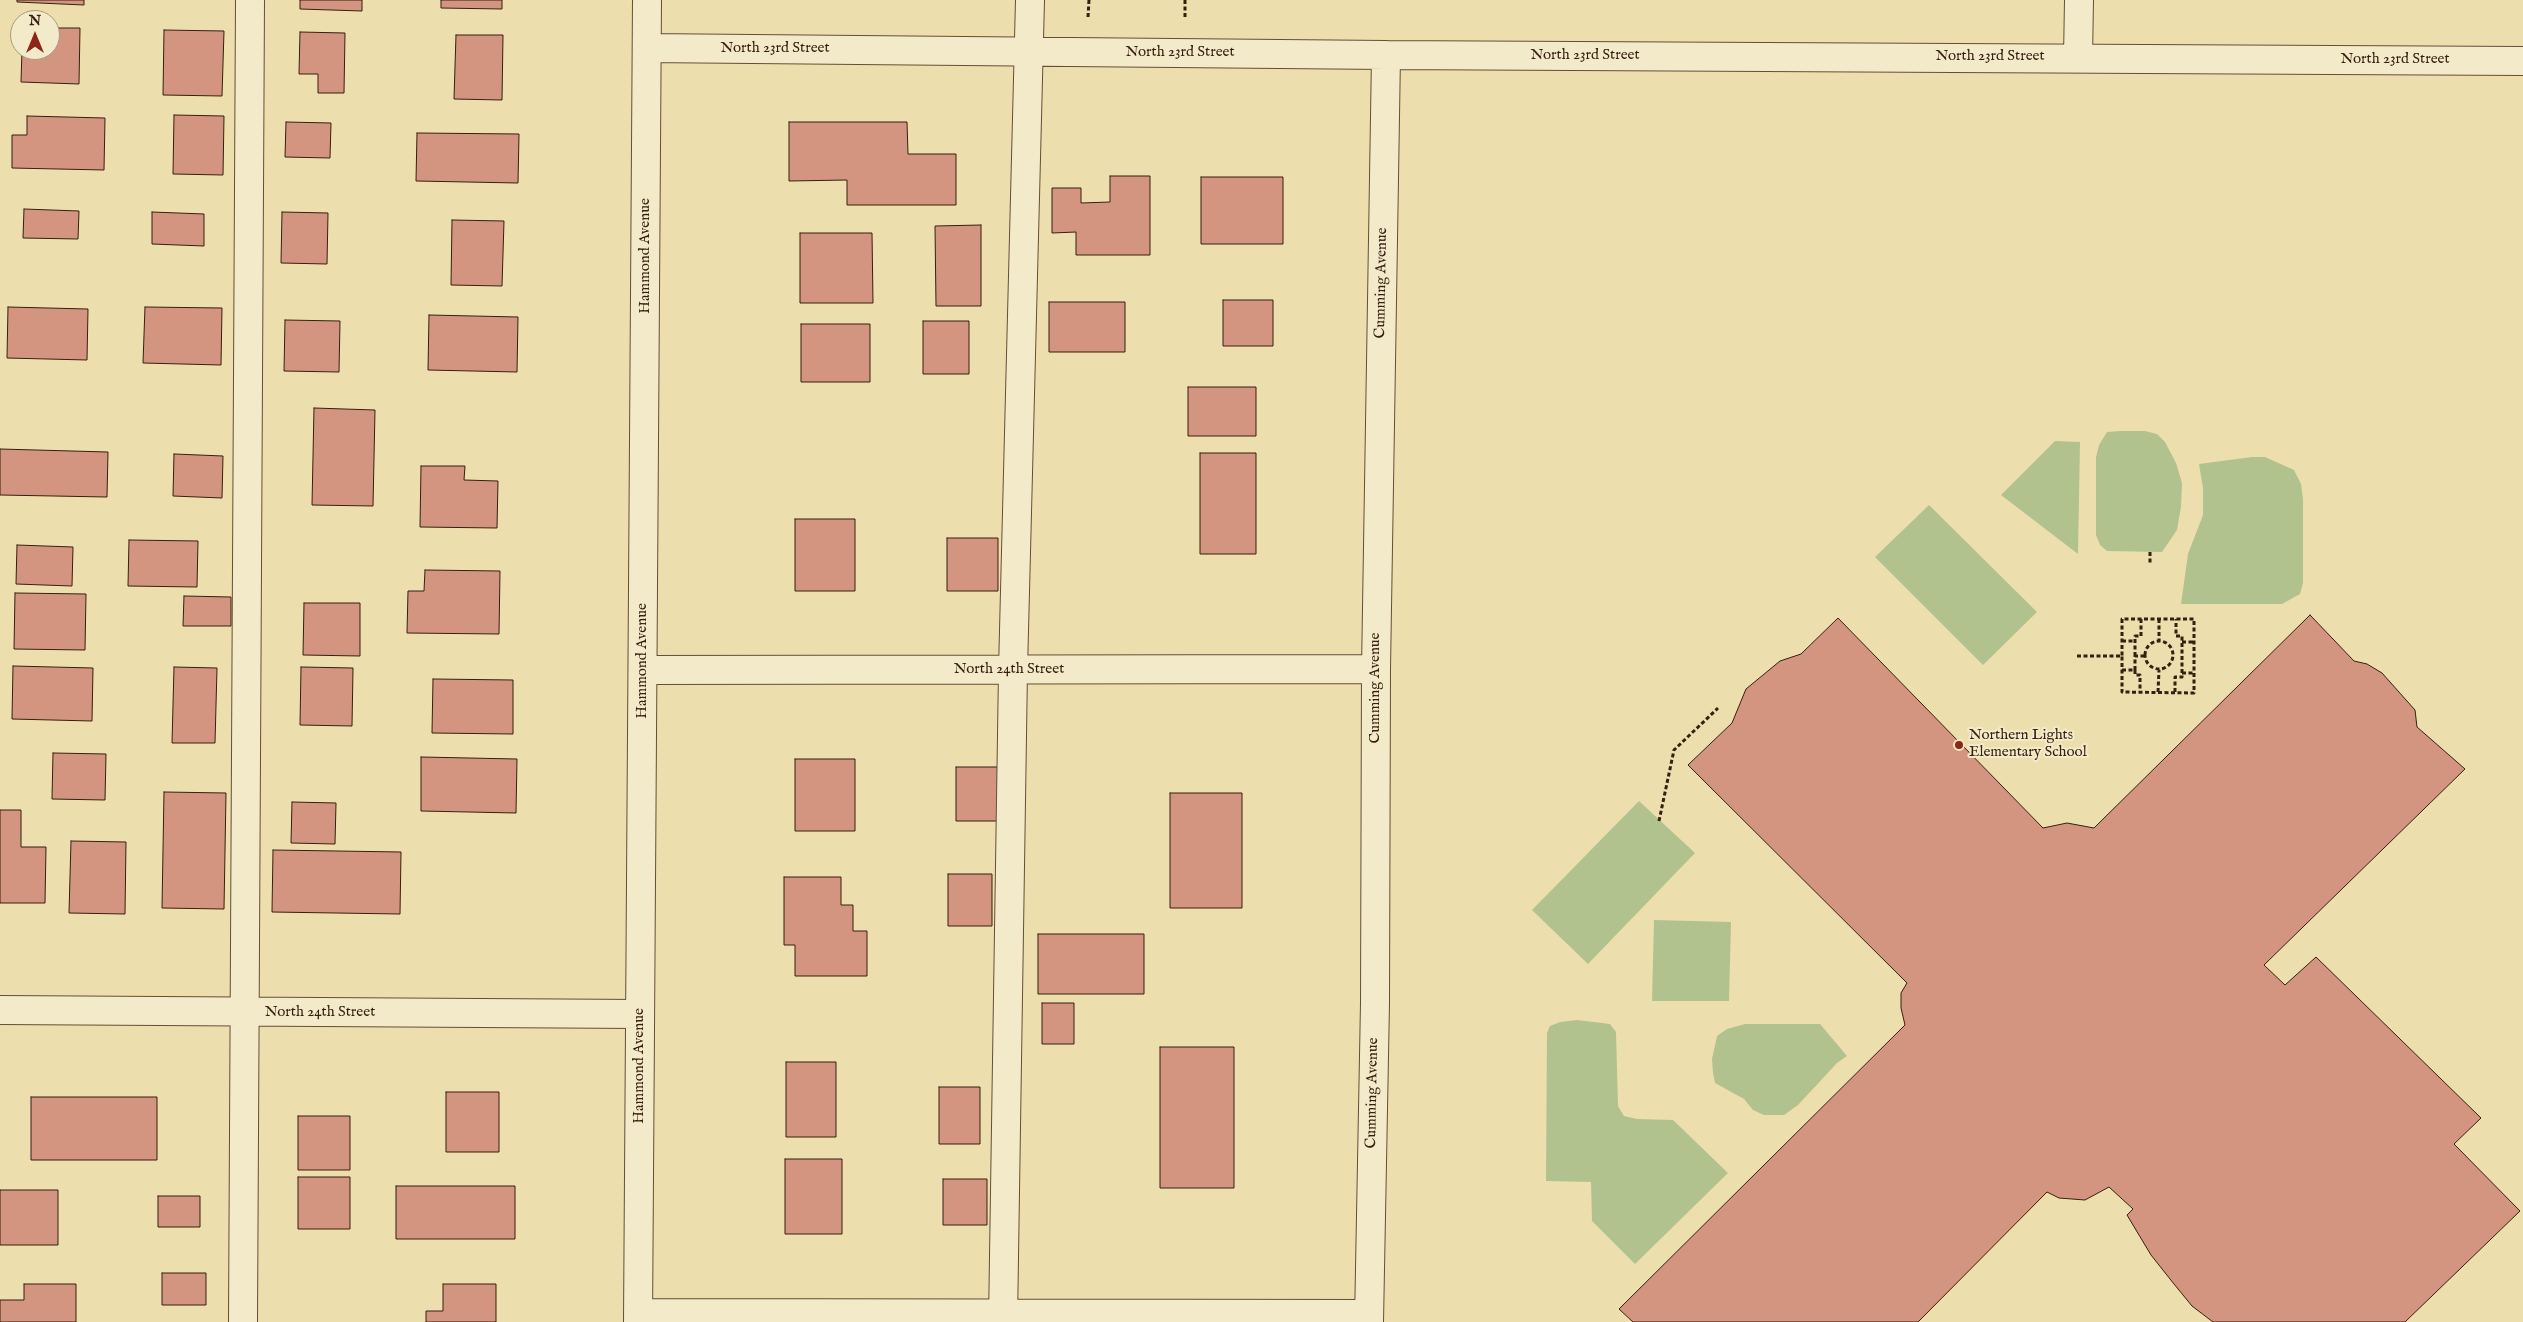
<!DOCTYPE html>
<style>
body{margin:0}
#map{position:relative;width:2523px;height:1322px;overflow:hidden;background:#eddead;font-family:"IM FELL English",serif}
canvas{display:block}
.north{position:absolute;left:10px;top:10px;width:50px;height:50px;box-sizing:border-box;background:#f3eaca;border:1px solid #a7997f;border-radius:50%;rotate:0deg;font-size:14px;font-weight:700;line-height:20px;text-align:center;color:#361f0f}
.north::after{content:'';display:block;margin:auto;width:18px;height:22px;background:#8f2418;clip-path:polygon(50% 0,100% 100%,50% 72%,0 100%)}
</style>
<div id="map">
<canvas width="2523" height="1322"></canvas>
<div class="north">N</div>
</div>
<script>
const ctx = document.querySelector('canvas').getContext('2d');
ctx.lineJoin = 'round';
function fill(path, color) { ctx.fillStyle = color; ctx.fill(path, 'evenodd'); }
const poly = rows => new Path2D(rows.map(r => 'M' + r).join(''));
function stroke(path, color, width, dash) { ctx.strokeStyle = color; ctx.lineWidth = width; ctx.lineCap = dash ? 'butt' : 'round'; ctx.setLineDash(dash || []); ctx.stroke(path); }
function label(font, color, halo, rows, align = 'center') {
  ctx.font = font + ' "IM FELL English",serif'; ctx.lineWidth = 4; ctx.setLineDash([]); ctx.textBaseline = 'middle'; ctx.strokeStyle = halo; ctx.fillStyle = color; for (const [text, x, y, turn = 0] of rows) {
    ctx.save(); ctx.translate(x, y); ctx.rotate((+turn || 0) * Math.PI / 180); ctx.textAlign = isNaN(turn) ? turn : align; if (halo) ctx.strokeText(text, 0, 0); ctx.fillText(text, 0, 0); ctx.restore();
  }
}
const green = poly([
 [2120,431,2145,431,2157,434,2165,442,2176,463,2182,483,2181,507,2177,530,2162,552,2107,551,2100,545,2096,535,2096,457,2099,445,2107,432],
 [2055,441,2080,442,2078,554,2001,495],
 [2252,457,2265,457,2294,470,2301,484,2303,499,2303,583,2300,594,2282,604,2181,604,2188,554,2203,515,2203,488,2199,464],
 [1929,505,2037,612,1983,665,1875,557],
 [1639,801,1695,853,1588,964,1532,910],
 [1654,920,1731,922,1729,1001,1652,1001],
 [1577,1020,1610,1024,1616,1032,1618,1106,1624,1116,1637,1119,1673,1120,1728,1173,1635,1264,1592,1221,1591,1182,1546,1181,1547,1033,1550,1026,1560,1022],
 [1745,1024,1820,1024,1847,1056,1837,1063,1798,1105,1784,1115,1764,1115,1753,1110,1744,1099,1715,1083,1713,1073,1712,1059,1717,1036,1727,1029]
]);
const building = poly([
 [17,0,84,0,84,5,17,2,17,0],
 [300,0,362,0,362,11,300,9,300,0],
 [441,0,502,0,502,9,441,8,441,0],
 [50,28,80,28,79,84,21,82,22,50,50,50,50,28],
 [164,30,224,31,222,96,163,95,164,30],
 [300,32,345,33,344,93,318,93,318,74,299,74,300,32],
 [456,35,503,35,502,100,454,99,456,35],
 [174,115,224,116,223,175,173,174,174,115],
 [27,116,105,118,104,170,12,168,12,135,27,135,27,116],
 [286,122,331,123,330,158,285,157,286,122],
 [789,122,907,122,908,154,956,154,956,205,847,205,847,180,789,181,789,122],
 [417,133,519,134,518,183,416,181,417,133],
 [1110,176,1150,176,1150,255,1076,255,1076,232,1052,233,1052,188,1081,188,1081,203,1110,202,1110,176],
 [1201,177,1283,177,1283,244,1201,244,1201,177],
 [24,209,79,211,78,239,23,238,24,209],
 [152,212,204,214,204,246,152,244,152,212],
 [282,212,328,213,327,264,281,263,282,212],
 [452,220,504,221,502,286,451,285,452,220],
 [981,225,981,306,936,306,935,226,981,225],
 [800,233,872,233,873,303,800,303,800,233],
 [1223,300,1273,300,1273,346,1223,346,1223,300],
 [1049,302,1125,302,1125,352,1049,352,1049,302],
 [8,307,88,309,87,360,7,358,8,307],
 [145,307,222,308,221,365,143,363,145,307],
 [429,315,518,317,517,372,428,370,429,315],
 [285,320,340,321,339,372,284,371,285,320],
 [923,321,969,321,969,374,923,374,923,321],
 [801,324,870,324,870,382,801,382,801,324],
 [1188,387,1256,387,1256,436,1188,436,1188,387],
 [314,408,375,410,373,506,312,505,314,408],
 [0,449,108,452,107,497,0,495,0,449],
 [1200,453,1256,453,1256,554,1200,554,1200,453],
 [174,454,223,456,222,498,173,496,174,454],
 [421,466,465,466,464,480,498,481,497,528,420,527,421,466],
 [795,519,855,519,855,591,795,591,795,519],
 [947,538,998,538,998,591,947,591,947,538],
 [129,540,198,541,197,587,128,586,129,540],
 [17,545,73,547,72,586,16,584,17,545],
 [425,570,500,571,499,634,407,633,408,591,424,591,425,570],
 [15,593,86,594,85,650,14,649,15,593],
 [184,596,231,597,231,626,183,626,184,596],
 [304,603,360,603,360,656,303,655,304,603],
 [2310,615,2354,661,2367,664,2382,673,2415,710,2417,727,2465,769,2264,965,2285,985,2316,957,2481,1118,2454,1144,2520,1211,2405,1322,2213,1322,2192,1306,2174,1284,2151,1255,2127,1215,2133,1209,2109,1187,2085,1200,2059,1198,2047,1192,1918,1322,1633,1322,1619,1309,1905,1025,1901,1008,1901,993,1907,983,1688,765,1732,723,1746,689,1780,661,1801,654,1838,618,2043,828,2067,823,2094,828,2310,615],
 [13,666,93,668,92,721,12,719,13,666],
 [174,667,217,668,215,743,172,743,174,667],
 [301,667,353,668,352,726,300,725,301,667],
 [433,679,513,680,513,734,432,733,433,679],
 [53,753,106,754,105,800,52,799,53,753],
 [421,757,517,759,516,813,421,811,421,757],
 [795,759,855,759,855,831,795,831,795,759],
 [956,767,1003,767,1003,821,956,821,956,767],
 [164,792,226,793,224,909,162,908,164,792],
 [1170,793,1242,793,1242,908,1170,908,1170,793],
 [292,802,336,803,335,844,291,843,292,802],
 [0,810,21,810,21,847,46,847,45,903,0,903,0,810],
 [71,841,126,842,125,914,69,913,71,841],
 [273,850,401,852,400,914,272,912,273,850],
 [948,874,992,874,992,926,948,926,948,874],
 [784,877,841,877,841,905,853,905,853,931,867,931,867,976,795,976,795,945,784,945,784,877],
 [1038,934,1144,934,1144,994,1038,994,1038,934],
 [1042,1003,1074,1003,1074,1044,1042,1044,1042,1003],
 [1160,1047,1234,1047,1234,1188,1160,1188,1160,1047],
 [786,1062,836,1062,836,1137,786,1137,786,1062],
 [939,1087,980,1087,980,1144,939,1144,939,1087],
 [446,1092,499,1092,499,1152,446,1152,446,1092],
 [31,1097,157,1097,157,1160,31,1160,31,1097],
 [298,1116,350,1116,350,1170,298,1170,298,1116],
 [785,1159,842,1159,842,1234,785,1234,785,1159],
 [298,1177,350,1177,350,1229,298,1229,298,1177],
 [943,1179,987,1179,987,1225,943,1225,943,1179],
 [396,1186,515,1186,515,1239,396,1239,396,1186],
 [0,1190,58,1190,58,1245,0,1245,0,1190],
 [158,1196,200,1196,200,1227,158,1227,158,1196],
 [162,1273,206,1273,206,1305,162,1305,162,1273],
 [24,1284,76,1284,76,1322,0,1322,0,1300,24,1300,24,1284],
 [443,1284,496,1284,496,1322,426,1322,426,1311,443,1311,443,1284]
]);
const path = poly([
 [1185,0,1185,17],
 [1088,17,1089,0],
 [2150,552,2150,565],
 [2159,619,2159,641],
 '2145 655a14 14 0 1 1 28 0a14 14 0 1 1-28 0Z',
 [2122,641,2135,641],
 [2182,642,2194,642],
 [2077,656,2122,656,2122,692,2194,693,2194,619,2122,619,2122,656],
 [2135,656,2135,636,2141,636,2141,619],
 [2122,670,2135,670,2135,656,2145,656],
 [2135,670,2135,675,2140,675,2140,692],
 [2182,673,2194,673],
 [2158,692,2159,670],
 [2175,692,2175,677,2182,677,2182,636,2176,636,2176,619],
 [1659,821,1674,750,1718,708]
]);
const minor = poly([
 [647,48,1386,55,2523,61],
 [2078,58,2079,0],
 [643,670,1376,669],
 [0,1010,640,1014],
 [638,1313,1369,1314],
 [243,1322,250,0],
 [638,1322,647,0],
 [1003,1322,1013,670,1030,0],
 [1369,1322,1375,1003,1376,669,1386,55]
]);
const markers = [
 [1959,745,5,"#8f2418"]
];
const streetNames = [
 ["North 23rd Street",775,49],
 ["North 23rd Street",1180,53],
 ["North 23rd Street",1585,56],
 ["North 23rd Street",1990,57],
 ["North 23rd Street",2395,60],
 ["Hammond Avenue",646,256,-90],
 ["Cumming Avenue",1382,283,-89],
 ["Hammond Avenue",643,661,-90],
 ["North 24th Street",1009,670],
 ["Cumming Avenue",1376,688,-90],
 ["North 24th Street",320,1013],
 ["Hammond Avenue",640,1066,-90],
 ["Cumming Avenue",1373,1093,-89]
];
const poiNames = [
 ["Northern Lights",1969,736],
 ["Elementary School",1969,753]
];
fill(green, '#b2c28f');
fill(building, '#d39580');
stroke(building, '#361f0f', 1);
stroke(minor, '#644f36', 30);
stroke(path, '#361f0f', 3, [4, 2.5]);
stroke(minor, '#f3eaca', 28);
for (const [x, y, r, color] of markers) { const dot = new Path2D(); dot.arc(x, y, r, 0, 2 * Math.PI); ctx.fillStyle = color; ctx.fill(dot); stroke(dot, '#f3eaca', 2); }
label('15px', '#361f0f', '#f3eaca', streetNames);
label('15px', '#361f0f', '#f3eaca', poiNames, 'left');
</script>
